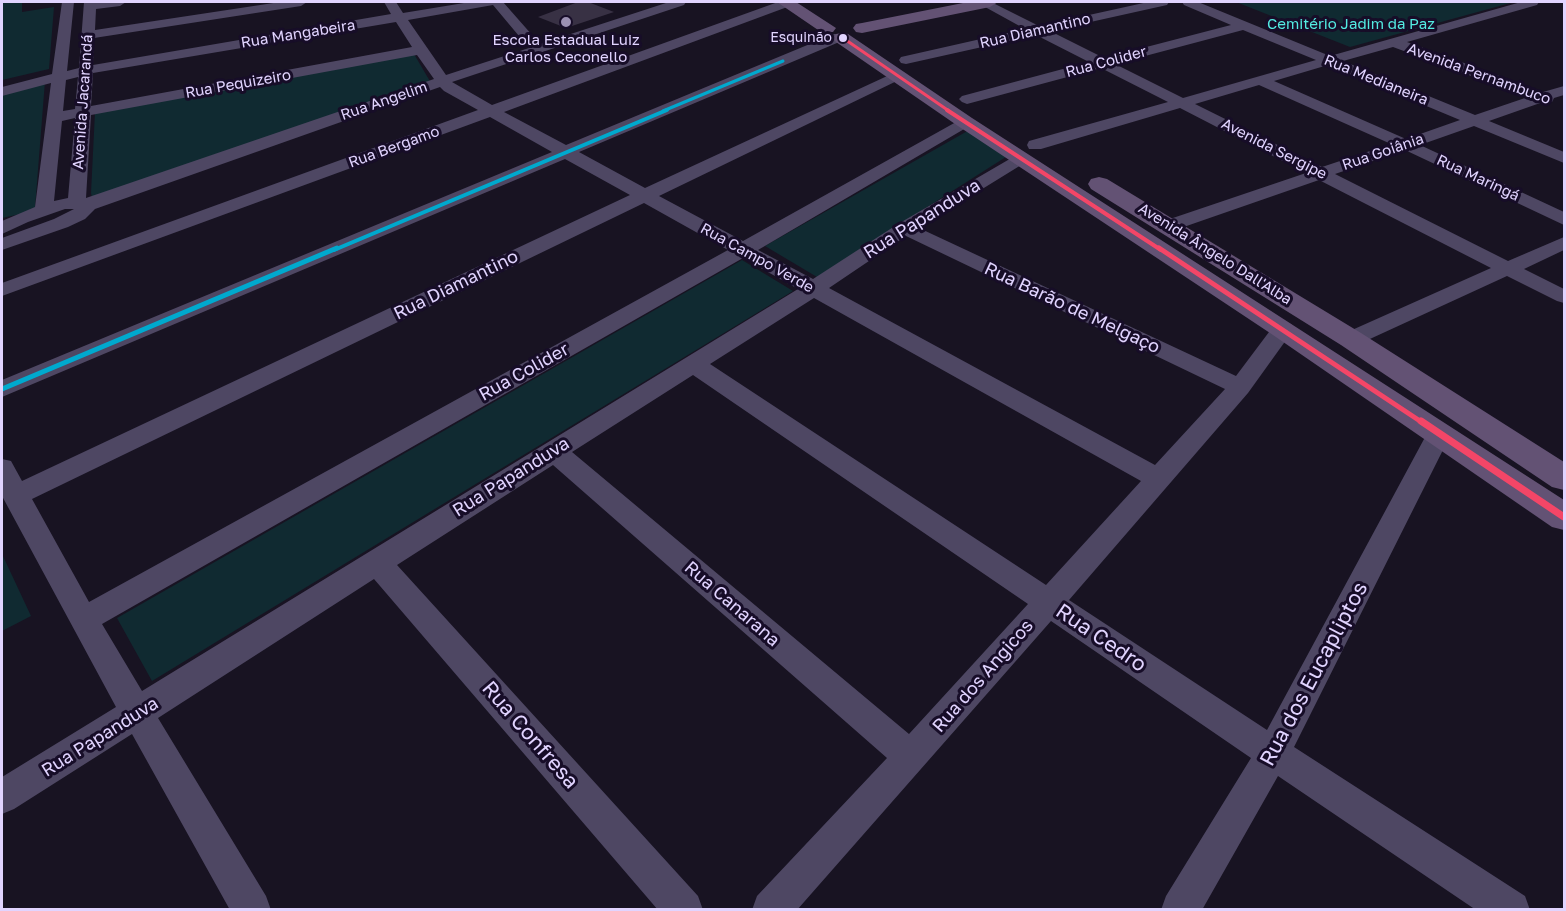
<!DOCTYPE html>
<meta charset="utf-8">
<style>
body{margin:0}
#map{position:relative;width:1566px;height:911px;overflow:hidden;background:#181322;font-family:"Golos Text",sans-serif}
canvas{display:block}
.frame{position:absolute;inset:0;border:3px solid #e1d4ff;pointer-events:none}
</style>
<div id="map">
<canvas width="1566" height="911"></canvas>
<div class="frame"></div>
</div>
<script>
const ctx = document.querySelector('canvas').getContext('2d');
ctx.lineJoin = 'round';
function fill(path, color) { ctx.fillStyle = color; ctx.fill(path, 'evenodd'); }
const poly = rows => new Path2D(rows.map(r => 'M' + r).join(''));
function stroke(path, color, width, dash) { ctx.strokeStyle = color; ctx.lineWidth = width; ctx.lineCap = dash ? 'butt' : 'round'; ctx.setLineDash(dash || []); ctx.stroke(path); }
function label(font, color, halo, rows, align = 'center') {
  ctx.font = font + ' "Golos Text",sans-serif'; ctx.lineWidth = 6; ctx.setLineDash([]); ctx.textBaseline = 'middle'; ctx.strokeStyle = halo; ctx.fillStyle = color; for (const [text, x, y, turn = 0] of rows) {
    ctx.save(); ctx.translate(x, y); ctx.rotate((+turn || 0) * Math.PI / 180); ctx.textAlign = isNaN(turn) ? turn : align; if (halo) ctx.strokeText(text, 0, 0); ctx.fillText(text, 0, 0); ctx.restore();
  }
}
const green = poly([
 [2,2,22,2,22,12,54,7,49,69,2,80],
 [1236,2,1514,2,1350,47],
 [414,54,431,83,92,198,91,193,95,112],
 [45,81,35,208,25,213,2,218,2,93],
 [971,129,1009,155,817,277,765,246],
 [742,260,793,291,152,681,117,618],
 [2,554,31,616,2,631]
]);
const building = poly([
 [578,2,588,2,614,12,566,28,538,17]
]);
const minor = poly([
 [62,2,74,2,67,71,79,68,84,2,126,2,120,6,96,9,95,30,280,2,307,2,301,6,94,38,93,65,391,14,384,2,396,2,403,13,470,2,503,2,540,44,669,2,686,2,684,5,452,82,492,105,778,2,791,2,790,6,504,112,566,145,834,34,844,34,846,37,844,40,579,152,645,188,898,71,905,75,903,78,659,196,743,241,965,117,973,122,971,125,758,250,813,279,898,224,1020,153,1026,154,1029,158,1026,162,919,228,1236,376,1275,324,1283,322,1291,324,1294,329,1248,393,1069,600,1267,730,1430,428,1439,425,1448,428,1451,434,1294,747,1525,896,1530,910,1476,910,1278,776,1202,910,1161,910,1166,896,1251,758,1051,621,797,910,752,910,757,896,887,758,553,465,397,565,698,896,703,910,658,910,374,579,158,718,266,896,271,910,230,910,132,734,14,809,2,814,2,777,116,707,2,496,2,459,11,461,22,481,630,195,565,159,2,397,2,380,552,152,490,117,2,296,2,283,478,110,444,91,440,87,95,209,85,219,68,227,2,250,2,238,54,219,74,209,65,209,28,222,2,234,2,221,35,207,51,83,2,96,2,87,52,74,62,2],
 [493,5,529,48,446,75,408,20,493,5],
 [396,22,412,47,91,106,93,73,396,22],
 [417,55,434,79,86,198,91,115,417,55],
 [78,77,75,109,63,111,66,80,78,77],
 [75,118,68,198,54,201,62,121,75,118],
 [644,203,728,250,89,602,32,499,644,203],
 [906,236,1225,389,1155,465,829,288,906,236],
 [743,258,798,289,142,691,102,624,743,258],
 [814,298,1141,481,1046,585,710,364,814,298],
 [693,375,1028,604,909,734,572,452,693,375],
 [976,2,991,2,1039,26,1148,2,1169,2,1167,5,1050,31,1104,58,1231,25,1184,5,1182,2,1198,2,1330,56,1521,2,1539,2,1537,5,1407,42,1543,92,1564,86,1564,95,1554,98,1552,102,1543,102,1489,121,1564,152,1564,163,1474,126,1420,145,1564,212,1564,225,1405,150,1335,174,1508,261,1564,237,1564,250,1524,269,1564,289,1564,303,1557,301,1507,276,1359,344,1351,346,1343,344,1340,339,1343,334,1491,268,1319,180,1175,230,1161,230,1159,226,1161,222,1306,173,1180,108,1041,149,1029,149,1027,145,1029,141,1168,102,1101,68,967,104,962,102,959,99,962,96,1089,62,1036,35,906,64,901,63,899,60,901,57,1025,29,976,2],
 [1243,30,1316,60,1183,98,1115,64,1243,30],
 [1393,47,1528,97,1475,115,1343,61,1393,47],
 [1328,65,1460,120,1406,139,1274,81,1328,65],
 [1259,85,1391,144,1322,167,1195,104,1259,85]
]);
const major = poly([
 [777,2,796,2,836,28,833,32,821,32,777,2],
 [968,2,998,2,990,7,862,33,856,32,853,28,856,24,862,23,968,2],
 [842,33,848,34,972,118,1564,500,1564,530,1552,527,1273,335,958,126,836,42,833,38,836,34,842,33],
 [1099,177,1107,179,1361,333,1564,462,1564,490,1552,487,1341,345,1091,189,1088,184,1091,179,1099,177]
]);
const bus1Far3 = poly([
 [843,38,949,111]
]);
const bus1Far2 = poly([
 [947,110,1161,250]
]);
const bus1Far1 = poly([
 [1159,248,1423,423]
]);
const bus1 = poly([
 [1421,421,1564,517]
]);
const bus2Far2 = poly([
 [663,111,783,61]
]);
const bus2Far1 = poly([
 [334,250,667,110]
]);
const bus2 = poly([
 [2,389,337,248]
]);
const markers = [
 [566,22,6,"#9b90b2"],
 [843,38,5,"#e1d4ff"]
];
const farBusnames = [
 ["Esquinão",832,38]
];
const farParknames = [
 ["Cemitério Jadim da Paz",1351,24]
];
const farStreetnames = [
 ["Rua Diamantino",1035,31,-13],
 ["Rua Mangabeira",298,34,-9],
 ["Rua Colider",1106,62,-15],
 ["Avenida Pernambuco",1479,74,20],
 ["Rua Medianeira",1376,80,22],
 ["Rua Pequizeiro",238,84,-10],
 ["Rua Angelim",384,101,-19],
 ["Avenida Jacarandá",83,102,-86],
 ["Rua Bergamo",394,147,-20],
 ["Avenida Sergipe",1274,149,27],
 ["Rua Goiânia",1383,152,-19],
 ["Rua Maringá",1478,178,25],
 ["Avenida Ângelo Dall'Alba",1215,254,32],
 ["Rua Campo Verde",757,258,29]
];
const farPoinames = [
 ["Escola Estadual Luiz",566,40],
 ["Carlos Ceconello",566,57]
];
const streetNames = [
 ["Rua Papanduva",922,219,-32],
 ["Rua Diamantino",456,285,-26],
 ["Rua Barão de Melgaço",1072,308,25],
 ["Rua Colider",524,372,-29],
 ["Rua Papanduva",511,477,-32],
 ["Rua Canarana",732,604,41],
 ["Rua dos Angicos",983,676,-49],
 ["Rua Papanduva",100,737,-32]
];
const nearStreetnames = [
 ["Rua Cedro",1101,638,34],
 ["Rua dos Eucapliptos",1314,674,-62],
 ["Rua Confresa",530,735,49]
];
fill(green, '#102a31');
fill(building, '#383144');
fill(minor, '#4e4763');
fill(major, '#635274');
stroke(bus1Far3, '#f34667', 3);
stroke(bus1Far2, '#f34667', 4);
stroke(bus1Far1, '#f34667', 5);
stroke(bus1, '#f34667', 7);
stroke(bus2Far2, '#00a9ce', 3);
stroke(bus2Far1, '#00a9ce', 4);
stroke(bus2, '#00a9ce', 5);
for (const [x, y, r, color] of markers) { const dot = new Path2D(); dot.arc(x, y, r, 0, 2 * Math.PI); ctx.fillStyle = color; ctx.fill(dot); stroke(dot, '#170d28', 2); }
label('14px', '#e1d4ff', '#170d28', farBusnames, 'right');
label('15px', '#53ece2', '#170d28', farParknames);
label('15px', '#e1d4ff', '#170d28', farStreetnames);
label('15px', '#e1d4ff', '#170d28', farPoinames);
label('18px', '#e1d4ff', '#170d28', streetNames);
label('21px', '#e1d4ff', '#170d28', nearStreetnames);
</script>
